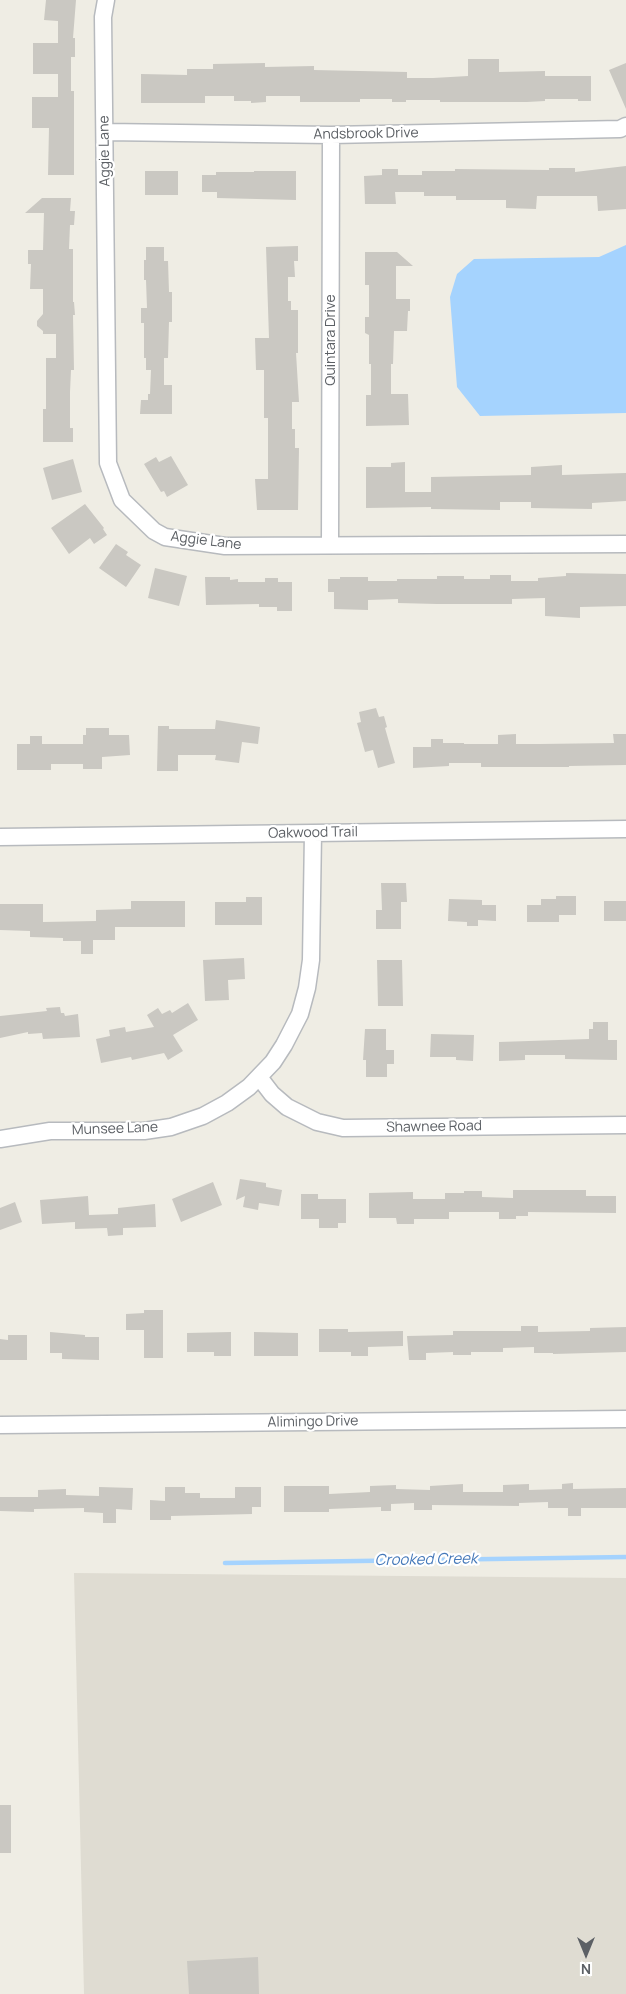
<!DOCTYPE html>
<style>
body{margin:0}
#map{position:relative;width:626px;height:1994px;overflow:hidden;background:#efede4;font-family:Manrope,sans-serif}
canvas{display:block}
.north{position:absolute;left:561px;top:1929px;width:50px;height:50px;-webkit-text-stroke:4px #fff;paint-order:stroke;rotate:180deg;font-size:14px;font-weight:700;line-height:20px;text-align:center;color:#5c6065}
.north::after{content:'';display:block;margin:auto;width:18px;height:22px;background:#5c6065;clip-path:polygon(50% 0,100% 100%,50% 72%,0 100%)}
</style>
<div id="map">
<canvas width="626" height="1994"></canvas>
<div class="north">N</div>
</div>
<script>
const ctx = document.querySelector('canvas').getContext('2d');
ctx.lineJoin = 'round';
function fill(path, color) { ctx.fillStyle = color; ctx.fill(path, 'evenodd'); }
const poly = rows => new Path2D(rows.map(r => 'M' + r).join(''));
function stroke(path, color, width, dash) { ctx.strokeStyle = color; ctx.lineWidth = width; ctx.lineCap = dash ? 'butt' : 'round'; ctx.setLineDash(dash || []); ctx.stroke(path); }
function label(font, color, halo, rows, align = 'center') {
  ctx.font = font + ' Manrope,sans-serif'; ctx.lineWidth = 4.5; ctx.setLineDash([]); ctx.textBaseline = 'middle'; ctx.strokeStyle = halo; ctx.fillStyle = color; for (const [text, x, y, turn = 0] of rows) {
    ctx.save(); ctx.translate(x, y); ctx.rotate((+turn || 0) * Math.PI / 180); ctx.textAlign = isNaN(turn) ? turn : align; if (halo) ctx.strokeText(text, 0, 0); ctx.fillText(text, 0, 0); ctx.restore();
  }
}
const education = poly([
 [74,1573,626,1578,626,1994,84,1994]
]);
const water = poly([
 [626,245,626,413,480,416,457,387,450,297,457,274,474,259,599,257]
]);
const stream = poly([
 [225,1563,626,1557]
]);
const building = poly([
 [46,0,76,0,73,38,75,38,75,57,71,57,71,91,74,91,74,175,48,175,49,128,32,128,32,97,58,97,58,74,33,74,33,43,58,43,58,21,44,20],
 [468,59,499,59,499,72,545,71,545,76,591,76,591,101,578,101,578,99,545,99,545,101,527,102,440,102,440,100,406,100,406,102,392,102,392,99,360,99,360,102,300,102,300,96,266,96,266,102,251,103,251,101,234,101,234,96,205,96,205,103,141,103,141,74,187,75,187,69,213,69,213,64,265,63,265,67,314,66,314,70,407,72,407,78,433,78,468,76],
 [626,63,626,109,609,70],
 [626,166,626,209,598,211,597,196,537,196,536,209,506,208,506,200,456,200,456,196,424,196,424,192,395,192,396,204,365,204,364,176,382,175,382,169,398,169,398,175,422,175,422,171,455,171,455,169,549,170,549,168,575,168,575,172],
 [145,171,178,171,178,195,145,195],
 [254,171,296,171,296,200,217,198,217,192,202,192,202,175,216,175,216,172,254,172],
 [42,198,71,198,70,211,75,211,74,225,70,225,69,249,73,249,73,302,74,302,75,315,73,315,74,370,71,370,70,392,70,428,73,428,73,442,43,442,43,409,46,409,46,358,56,358,56,334,43,334,43,331,37,326,37,321,43,314,43,289,30,289,31,264,28,264,28,250,43,250,44,213,25,213],
 [298,246,298,261,294,261,295,277,288,277,288,301,291,301,291,310,298,310,298,353,296,353,299,402,292,402,292,429,295,429,295,448,299,448,298,510,257,510,255,479,268,479,268,418,264,418,264,370,256,370,255,338,269,338,266,247],
 [146,247,164,247,164,261,168,261,169,292,172,292,172,322,169,322,168,358,164,358,164,385,172,385,172,414,140,414,141,400,148,400,148,394,150,394,151,370,146,370,146,358,144,358,144,323,141,323,141,308,147,308,146,280,144,280,144,260,146,260],
 [365,252,397,252,413,266,396,266,396,299,410,299,410,311,408,311,407,331,394,331,393,364,391,364,391,394,408,394,409,425,366,426,366,395,371,395,371,364,369,364,369,335,365,333,365,317,369,317,369,285,365,285],
 [171,456,188,485,167,497,164,491,161,492,144,464,156,457,159,462],
 [73,459,82,492,52,500,43,468],
 [405,462,405,492,431,492,431,477,531,475,531,467,562,465,562,475,626,473,626,501,592,503,592,509,531,508,531,502,500,502,500,510,431,509,431,507,366,508,366,467,391,467,391,463],
 [85,504,104,528,103,529,107,535,94,544,90,538,69,554,51,528],
 [116,544,128,552,126,555,141,565,126,587,99,568],
 [155,568,187,576,179,606,148,598],
 [566,573,626,574,626,606,580,607,580,618,545,616,545,598,512,599,512,604,437,604,398,603,398,599,368,600,368,610,334,609,334,592,328,592,328,579,340,579,340,577,368,577,368,581,397,581,397,579,437,579,437,576,464,576,464,579,490,579,490,575,511,575,511,581,538,581,538,578,566,576],
 [205,577,230,577,230,580,238,579,238,582,265,582,265,578,278,578,278,582,292,582,292,611,277,611,277,607,259,607,259,604,206,605],
 [376,708,379,717,384,716,387,727,385,728,395,763,378,768,373,750,365,752,357,723,361,722,359,712],
 [216,720,260,727,258,744,242,742,239,763,215,760,216,755,178,755,178,771,157,771,158,726,169,726,169,729,215,729],
 [86,728,109,728,109,735,129,735,130,755,102,757,102,769,83,769,83,764,51,764,51,770,17,770,17,744,30,744,30,736,42,736,42,744,83,744,83,735,86,735],
 [516,734,516,744,540,744,614,743,613,734,626,734,626,765,569,766,569,767,481,767,481,763,449,763,449,766,413,768,413,747,431,747,431,739,443,739,443,743,464,743,464,744,498,744,498,735],
 [381,883,406,883,407,902,401,902,401,929,376,929,376,910,382,910],
 [556,896,576,896,576,915,559,915,559,922,527,922,527,905,541,905,541,899,556,899],
 [246,897,262,897,262,925,215,925,215,902,246,902],
 [449,899,482,900,482,905,496,905,496,921,478,920,478,926,467,926,467,922,448,921],
 [131,901,185,901,185,927,115,927,115,940,93,940,93,954,81,954,81,941,63,941,63,938,30,937,30,931,0,930,0,904,43,904,43,922,96,921,96,910,131,909],
 [604,901,626,901,626,921,604,921],
 [244,958,245,979,228,980,229,1000,205,1001,203,960],
 [377,960,402,960,403,1006,378,1006],
 [188,1003,198,1020,173,1035,183,1051,168,1060,164,1053,132,1060,131,1057,101,1063,96,1039,110,1036,109,1030,125,1027,126,1032,154,1027,147,1015,158,1008,162,1014,170,1010,172,1013],
 [60,1007,61,1013,64,1013,65,1016,78,1014,80,1037,43,1039,42,1033,28,1034,28,1032,0,1038,0,1016,47,1011,46,1008],
 [593,1022,608,1022,608,1040,617,1040,617,1060,565,1059,565,1055,525,1055,525,1060,499,1061,499,1042,589,1039,589,1029,593,1029],
 [365,1029,386,1029,386,1050,394,1050,394,1064,387,1064,387,1077,366,1077,366,1060,363,1060],
 [431,1034,474,1035,473,1061,456,1060,456,1057,430,1057],
 [240,1179,266,1183,266,1187,282,1190,279,1206,259,1203,258,1210,243,1207,245,1196,236,1200],
 [213,1182,222,1205,181,1222,172,1199],
 [513,1190,586,1190,586,1196,616,1196,616,1213,528,1212,528,1216,516,1216,516,1219,499,1219,499,1212,449,1212,449,1219,414,1219,414,1224,397,1224,396,1218,369,1218,369,1193,413,1192,413,1199,445,1199,445,1193,464,1193,464,1191,482,1191,482,1197,513,1198],
 [301,1194,318,1194,318,1199,346,1199,346,1223,338,1223,338,1228,319,1228,319,1219,301,1219],
 [88,1196,89,1215,118,1214,118,1208,155,1204,156,1227,123,1228,123,1235,108,1236,107,1228,75,1229,75,1222,42,1224,40,1200],
 [15,1202,22,1222,0,1230,0,1208],
 [144,1310,163,1310,163,1358,144,1358,144,1330,126,1330,126,1314,144,1313],
 [521,1326,538,1326,538,1332,590,1331,590,1328,626,1327,626,1352,553,1354,553,1353,534,1353,534,1347,503,1348,503,1352,471,1352,471,1355,453,1355,453,1352,426,1353,426,1360,409,1360,407,1336,453,1335,453,1331,521,1331],
 [319,1329,348,1329,348,1332,403,1331,403,1346,368,1347,368,1356,351,1356,351,1352,319,1352],
 [50,1332,85,1335,85,1337,99,1337,99,1360,62,1359,62,1353,50,1353],
 [231,1332,231,1356,214,1356,214,1352,187,1352,187,1333],
 [254,1332,298,1333,298,1356,254,1356],
 [8,1335,27,1335,27,1360,0,1360,0,1339,8,1340],
 [573,1483,573,1489,626,1488,626,1508,581,1508,581,1516,568,1516,568,1508,548,1508,548,1502,519,1503,519,1506,432,1505,432,1510,414,1510,414,1503,391,1504,391,1511,381,1511,381,1507,329,1509,329,1512,284,1512,284,1486,329,1486,329,1494,370,1492,370,1486,396,1485,396,1489,430,1490,430,1486,463,1484,463,1492,503,1492,503,1485,529,1484,529,1490,562,1489,562,1484],
 [99,1487,133,1488,132,1510,116,1509,116,1523,103,1523,103,1513,84,1512,84,1508,34,1509,34,1512,0,1511,0,1497,38,1497,38,1490,66,1489,66,1495,99,1496],
 [165,1487,185,1487,185,1493,200,1493,200,1498,235,1498,235,1487,261,1487,261,1507,252,1507,252,1514,171,1516,171,1520,150,1520,150,1500,165,1501],
 [0,1805,11,1805,11,1853,0,1853],
 [258,1957,259,1994,189,1994,187,1961]
]);
const street = poly([
 [106,0,103,17,108,463,122,500,154,531,165,537,225,546,626,544],
 [105,132,331,135,620,129,626,126],
 [330,545,331,135],
 [0,837,626,829],
 [259,1077,272,1094,287,1107,317,1122,343,1128,626,1125],
 [0,1139,50,1131,144,1131,171,1127,203,1116,227,1103,249,1087,273,1062,284,1045,300,1014,307,988,311,960,313,833],
 [0,1425,626,1419]
]);
const streetNames = [
 ["Andsbrook Drive",366,134,-1],
 ["Aggie Lane",105,151,-91],
 ["Quintara Drive",331,340,-90],
 ["Aggie Lane",206,541,7],
 ["Oakwood Trail",313,833,-1],
 ["Shawnee Road",434,1127,-1],
 ["Munsee Lane",115,1129,-2],
 ["Alimingo Drive",313,1422,-1]
];
const waterNames = [
 ["Crooked Creek",426,1560,-1]
];
fill(education, '#dfdcd2');
fill(water, '#a5d3fe');
stroke(stream, '#a5d3fe', 4.5);
fill(building, '#cac8c2');
stroke(street, '#b7babe', 19);
stroke(street, '#fff', 16);
label('14px', '#5c6065', '#fff', streetNames);
label('italic 15px', '#4478b9', '#fff', waterNames);
</script>
